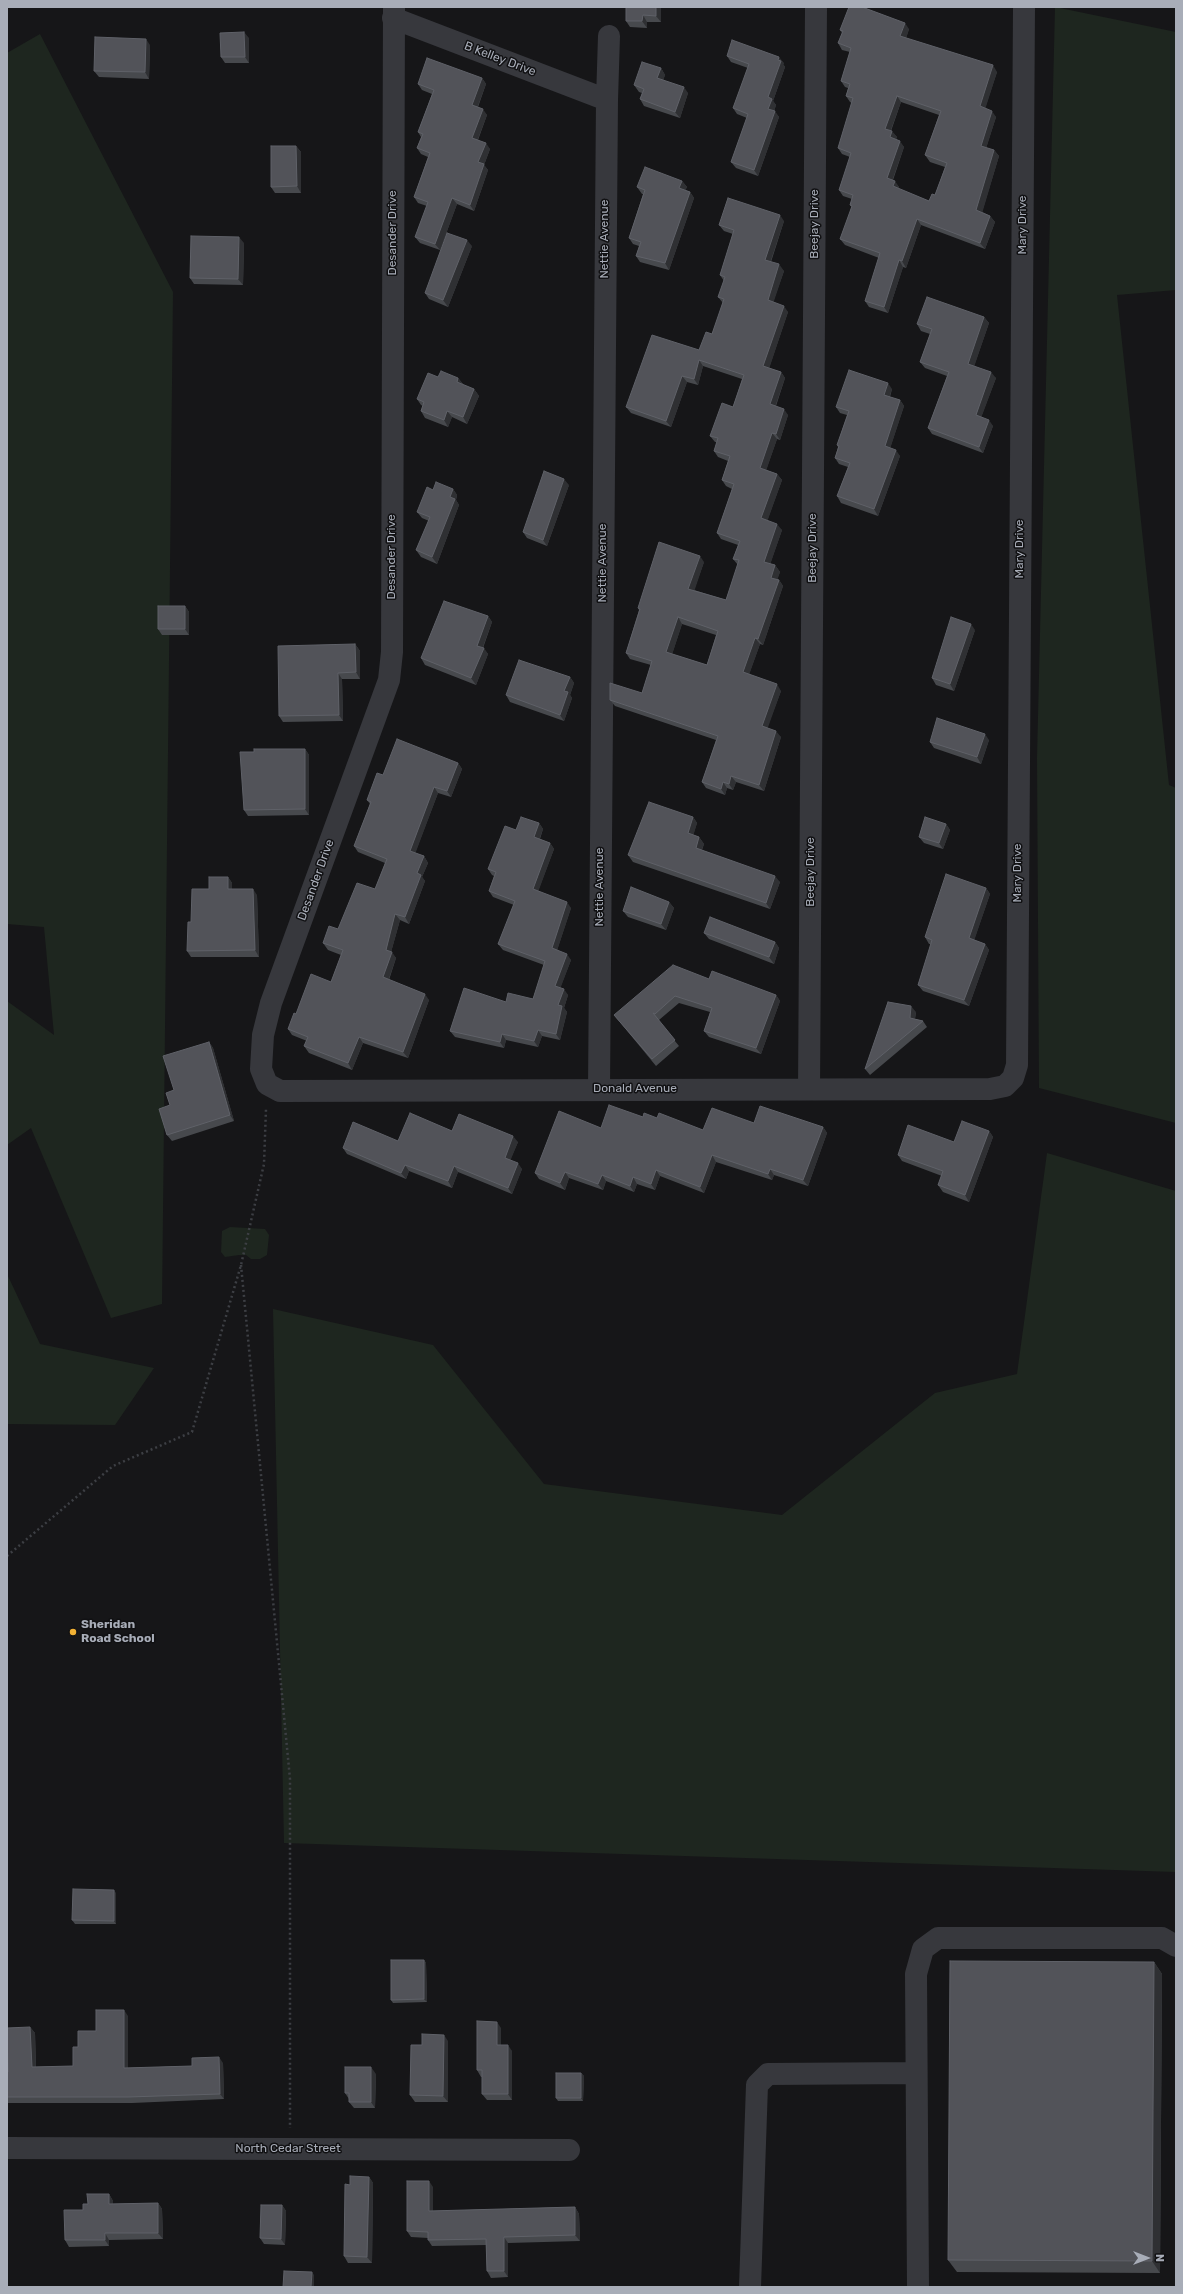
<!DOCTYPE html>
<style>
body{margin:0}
#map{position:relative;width:1183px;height:2294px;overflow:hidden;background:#161618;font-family:Rubik,sans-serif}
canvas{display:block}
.frame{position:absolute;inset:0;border:8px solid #a8adb8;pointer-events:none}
.north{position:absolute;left:1127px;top:2238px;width:40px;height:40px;-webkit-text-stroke:3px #111113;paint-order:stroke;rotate:90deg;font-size:11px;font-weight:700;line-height:16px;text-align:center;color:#a8adb8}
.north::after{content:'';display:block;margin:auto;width:14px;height:18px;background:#a8adb8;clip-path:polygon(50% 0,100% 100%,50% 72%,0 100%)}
</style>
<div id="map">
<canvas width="1183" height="2294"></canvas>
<div class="frame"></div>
<div class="north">N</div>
</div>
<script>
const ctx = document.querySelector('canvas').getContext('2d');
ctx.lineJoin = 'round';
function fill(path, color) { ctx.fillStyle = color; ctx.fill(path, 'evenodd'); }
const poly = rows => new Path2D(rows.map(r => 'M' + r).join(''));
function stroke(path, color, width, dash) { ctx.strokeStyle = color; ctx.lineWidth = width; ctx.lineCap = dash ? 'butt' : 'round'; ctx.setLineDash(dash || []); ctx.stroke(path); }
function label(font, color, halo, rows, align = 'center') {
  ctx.font = font + ' Rubik,sans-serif'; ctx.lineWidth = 3; ctx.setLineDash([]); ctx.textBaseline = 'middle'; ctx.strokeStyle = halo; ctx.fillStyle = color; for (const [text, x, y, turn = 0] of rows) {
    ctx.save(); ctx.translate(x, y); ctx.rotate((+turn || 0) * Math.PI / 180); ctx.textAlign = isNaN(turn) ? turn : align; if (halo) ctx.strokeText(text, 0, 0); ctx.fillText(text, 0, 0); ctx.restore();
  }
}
const green = poly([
 [1055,7,1176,32,1176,290,1117,295,1169,785,1176,788,1176,1123,1039,1088,1037,758],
 [40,34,173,292,162,1304,111,1318,31,1128,7,1145,7,1001,54,1035,44,927,7,924,7,53],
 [1047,1153,1176,1191,1176,1872,284,1843,273,1309,433,1345,544,1484,782,1515,935,1393,1017,1374],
 [230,1227,265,1229,269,1235,267,1255,260,1259,251,1259,246,1255,239,1255,225,1257,221,1252,222,1231],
 [7,1274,40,1344,154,1368,115,1425,7,1424]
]);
const path = poly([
 [241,1265,290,1779,290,2128],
 [7,1556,113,1466,192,1432,241,1265,264,1164,266,1109]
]);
const minor = poly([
 [394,7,392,652,389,680,271,1003,263,1035,261,1069,267,1084,280,1091,990,1089,1005,1086,1013,1078,1017,1065,1024,7],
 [393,18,607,100],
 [599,1089,607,100,609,36],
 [809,1089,816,7],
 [7,2148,569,2150],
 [750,2287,757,2085,768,2074,916,2073],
 [918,2287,916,1974,923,1949,938,1938,1162,1938,1176,1946]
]);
const wall = poly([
 [626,7,661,7,661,22,647,22,647,28,630,27,626,21],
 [909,29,906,38,997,72,985,108,996,117,986,148,994,150,999,156,982,212,990,216,995,222,985,249,921,225,906,268,903,267,888,313,869,307,865,301,879,258,845,245,840,239,852,207,850,205,852,199,843,196,839,190,850,157,842,154,838,148,852,103,850,102,846,96,848,88,845,87,841,81,850,52,842,50,838,43,842,33,840,30],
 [901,102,939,115,925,155,930,162,945,167,935,195,929,201,898,189,899,187,893,180,904,147,896,139,897,137,891,131],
 [249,38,249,63,225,63,221,57],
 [150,45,149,79,99,77,94,71],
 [727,56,784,63,783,64,785,67,773,101,776,105,774,111,779,117,758,176,736,168,731,162,747,118,737,114,733,108,748,68,731,62],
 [661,68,665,75,663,80,688,93,680,118,644,106,640,99,642,93,639,92,634,85],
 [482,78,486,84,478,107,487,115,478,140,490,149,484,165,488,170,474,211,457,204,440,250,420,243,415,237,427,206,418,203,414,197,428,157,421,154,417,148,421,137,418,132,432,94,422,90,418,84],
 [296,146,301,152,301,193,275,193,271,187],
 [682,181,687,187,685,190,690,192,694,198,669,270,640,262,636,256,639,246,633,244,629,238,643,194,642,194,637,187],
 [784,221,771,262,784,271,773,302,788,312,769,368,781,372,785,378,776,406,788,415,780,440,777,439,766,470,777,474,782,480,767,521,782,530,770,564,775,565,780,572,777,579,779,580,783,586,763,645,760,644,749,674,781,691,767,728,781,737,764,791,736,782,733,790,727,788,725,795,706,788,702,782,716,740,615,706,610,700,642,693,651,665,630,659,626,653,639,610,638,608,704,562,694,590,726,600,738,565,733,559,738,545,721,539,717,533,732,489,726,486,722,480,728,461,718,457,714,451,717,442,715,442,710,436,733,407,742,379,703,366,698,385,687,382,671,427,631,413,626,407,699,350,712,334,723,303,718,297,724,281,720,275,733,234,724,231,719,225],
 [682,624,716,635,707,665,672,654],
 [244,243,243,285,194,284,190,278],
 [472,246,448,307,429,299,425,293],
 [984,317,989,323,974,366,996,378,981,417,993,426,983,453,932,434,928,428,947,376,925,368,920,362,930,334,921,331,917,324],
 [438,377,458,378,463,384,463,385,474,389,479,396,467,424,452,417,448,427,425,418,421,411,423,406,421,405,417,399],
 [892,389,890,397,900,400,904,406,890,448,900,456,878,516,841,503,837,496,848,467,839,464,835,458,838,447,837,445,847,415,840,413,836,407],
 [569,485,547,546,527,538,523,532],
 [453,489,457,495,456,500,459,505,437,564,421,557,416,550,429,521,422,518,417,512,433,490],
 [185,606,189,612,189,635,162,635,158,629],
 [488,616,492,622,483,648,488,654,476,685,425,665,421,658],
 [975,630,954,691,936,685,932,678],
 [355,644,360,651,360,679,342,679,343,721,283,722,279,716],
 [570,677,574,683,570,695,572,698,564,721,510,702,506,695],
 [989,740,981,764,934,748,930,742],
 [305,749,309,755,309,815,248,816,244,810],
 [458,763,462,769,451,797,438,793,415,853,424,856,428,863,422,877,425,881,409,924,400,920,391,952,396,958,389,980,429,1000,408,1058,363,1043,352,1070,309,1053,304,1046,307,1041,292,1035,288,1029,296,1014,331,982,341,955,328,950,323,943,338,929,375,889,385,863,358,852,354,846,370,804,367,800,383,775],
 [693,817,697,823,693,835,699,837,704,844,702,850,780,882,770,909,633,862,628,855],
 [539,823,543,829,540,839,550,843,554,849,538,891,571,908,557,950,571,960,560,988,568,995,564,1008,567,1012,560,1040,542,1036,538,1047,506,1040,504,1048,455,1037,450,1031,506,1002,533,999,544,965,503,950,498,944,514,905,493,897,489,891,494,876,492,875,488,869,516,830],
 [946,824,950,830,943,849,924,843,919,837],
 [228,877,232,883,232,889,257,895,259,957,191,957,187,951,191,922,209,889],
 [986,888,990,894,974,940,985,944,989,950,969,1006,923,991,918,985,931,944,929,944,925,937],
 [669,902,674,908,666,930,628,917,623,911],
 [704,933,775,942,779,948,774,964,709,939],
 [709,979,776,995,780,1001,761,1054,709,1037,704,1031,710,1012,679,1003,659,1020,658,1020,679,1046,656,1066,619,1021,614,1015],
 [916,1012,915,1019,923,1021,927,1027,870,1075,865,1069],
 [209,1042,213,1048,234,1121,172,1141,167,1135,170,1105,174,1090],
 [643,1117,657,1118,703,1130,754,1123,823,1127,827,1133,808,1186,774,1175,772,1180,716,1162,704,1193,660,1176,655,1190,637,1184,634,1192,606,1181,603,1190,569,1178,565,1190,539,1179,535,1173,601,1128],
 [452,1131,518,1142,510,1160,522,1169,512,1194,458,1172,452,1188,409,1171,406,1179,347,1154,343,1148,398,1141],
 [989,1131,993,1137,969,1202,943,1192,938,1185,942,1176,902,1161,898,1155,954,1142],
 [116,1893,116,1924,75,1924,72,1920],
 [424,1960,426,1963,427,2002,393,2003,391,2000],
 [1154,1962,1162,1974,1160,2273,957,2272,948,2260],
 [128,2016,128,2068,192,2066,223,2063,224,2099,132,2103,7,2103,7,2072,8,2072,30,2027,35,2033,36,2067,73,2066,78,2047,96,2031],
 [501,2028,501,2045,512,2051,512,2100,487,2100,482,2094,482,2077,481,2077,477,2070],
 [448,2041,448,2102,415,2102,410,2095,422,2045],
 [581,2073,584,2076,583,2101,558,2101,556,2098],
 [376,2074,375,2108,354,2108,349,2102,349,2099,345,2093],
 [369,2177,373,2183,372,2263,348,2263,344,2256,350,2185],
 [433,2187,433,2211,575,2207,579,2214,580,2241,508,2243,508,2277,491,2278,487,2271,486,2245,432,2246,428,2240,428,2238,411,2237,407,2231],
 [109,2194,113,2201,113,2204,158,2203,162,2209,163,2239,109,2240,109,2246,69,2247,65,2240,83,2210,88,2204],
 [282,2205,286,2211,285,2245,264,2244,260,2238]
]);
const shadedWall = poly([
 [656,7,661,7,661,22,656,16],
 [643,15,647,22,647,28,642,21],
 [905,23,909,29,905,42,900,36],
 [244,32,249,38,249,63,245,57],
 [146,39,150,45,149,79,145,72],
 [779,57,784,63,783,64,785,67,773,101,776,105,773,115,768,109,768,97,778,60],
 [993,65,997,72,984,113,980,106],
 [661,68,665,75,662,84,657,78],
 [482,78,486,84,476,111,472,105],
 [684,87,688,93,680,118,675,112],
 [897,96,901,102,889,135,885,129],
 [483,109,487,115,476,144,472,138],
 [775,111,779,117,758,176,754,170],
 [992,111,996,117,985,152,981,146],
 [892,131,897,137,895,144,890,137],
 [900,141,904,147,891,184,887,178],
 [486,143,490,149,484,165,488,170,474,211,470,205,478,162],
 [296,146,301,152,301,193,297,186],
 [994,150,999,156,981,217,976,210],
 [682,181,687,187,684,194,679,188],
 [895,181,899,187,897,193,893,186],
 [690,192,694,198,669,270,665,263],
 [452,198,457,204,440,250,435,244],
 [780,215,784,221,769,266,765,260],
 [990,216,995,222,985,249,980,243],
 [917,219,921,225,906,268,902,261],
 [239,237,244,243,243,285,238,279],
 [467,240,472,246,448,307,443,300],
 [899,260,903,267,888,313,884,307],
 [779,264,784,271,772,307,768,300],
 [784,306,788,312,768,372,763,366],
 [984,317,989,323,973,370,968,364],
 [699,360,703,366,698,385,694,379],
 [781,372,785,378,774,410,770,404],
 [991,372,996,378,980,421,976,415],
 [682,376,687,382,671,427,666,421],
 [458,378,463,384,461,389,457,382],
 [888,383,892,389,888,401,884,395],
 [474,389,479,396,467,424,463,417],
 [900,400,904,406,889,452,885,446],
 [784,409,788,415,780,440,776,434],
 [447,411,452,417,448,427,444,420],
 [989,420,993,426,983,453,979,447],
 [772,433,777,439,765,474,760,468],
 [896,450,900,456,878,516,874,509],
 [777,474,782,480,766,525,761,518],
 [564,479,569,485,547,546,543,540],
 [453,489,457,495,456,500,459,505,437,564,432,557,450,497],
 [777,524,782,530,769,568,764,562],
 [700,556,704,562,693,595,688,589],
 [775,565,780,572,776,584,771,578],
 [779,580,783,586,763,645,758,639],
 [185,606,189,612,189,635,185,629],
 [488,616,492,622,481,652,477,646],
 [678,617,682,624,671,658,666,652],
 [971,624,975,630,954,691,950,684],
 [755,638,760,644,748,678,743,672],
 [355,644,360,651,360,679,356,672],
 [484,648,488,654,476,685,471,678],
 [338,673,342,679,343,721,339,715],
 [570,677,574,683,570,695,572,698,564,721,560,715,564,691],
 [777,684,781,691,766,733,762,726],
 [776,731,781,737,764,791,759,785],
 [985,734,989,740,981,764,977,757],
 [305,749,309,755,309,815,305,809],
 [458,763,462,769,451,797,447,791],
 [731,776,736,782,733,790,729,784],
 [723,782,727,788,725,795,721,789],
 [434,787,438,793,414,857,410,851],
 [693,817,697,823,692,840,688,833],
 [539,823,543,829,538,843,534,837],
 [946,824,950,830,943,849,939,843],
 [699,837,704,844,700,854,696,848],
 [550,843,554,849,537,895,533,889],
 [424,856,428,863,422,877,425,881,409,924,405,917,417,873],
 [775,876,780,882,770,909,766,903],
 [228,877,232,883,232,895,228,889],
 [986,888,990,894,973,944,969,938],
 [253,889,257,895,259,957,255,950],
 [567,902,571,908,556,954,552,948],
 [669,902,674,908,666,930,661,924],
 [395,914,400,920,390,956,386,950],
 [775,942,779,948,774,964,769,957],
 [985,944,989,950,969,1006,964,1000],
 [392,952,396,958,387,984,383,977],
 [567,954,571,960,559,992,555,986],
 [564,989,568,995,564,1008,567,1012,560,1040,556,1034,558,1005],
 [425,994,429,1000,408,1058,403,1052],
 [776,995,780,1001,761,1054,756,1048],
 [911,1006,916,1012,914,1024,910,1018],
 [538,1030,542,1036,538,1047,534,1041],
 [502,1034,506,1040,504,1048,500,1042],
 [359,1037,363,1043,352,1070,348,1063],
 [209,1042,213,1048,234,1121,230,1115],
 [823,1127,827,1133,808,1186,803,1180],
 [989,1131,993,1137,969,1202,965,1195],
 [513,1136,518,1142,509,1164,505,1158],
 [712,1155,716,1162,704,1193,700,1187],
 [518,1163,522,1169,512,1194,508,1188],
 [405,1165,409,1171,406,1179,401,1173],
 [454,1166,458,1172,452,1188,448,1181],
 [770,1169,774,1175,772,1180,768,1174],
 [656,1170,660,1176,655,1190,651,1184],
 [565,1172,569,1178,565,1190,560,1183],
 [602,1175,606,1181,603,1190,598,1184],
 [633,1177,637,1184,634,1192,630,1186],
 [114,1890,116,1893,116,1924,114,1921],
 [424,1960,426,1963,427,2002,424,1999],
 [1154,1962,1162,1974,1160,2273,1152,2261],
 [124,2010,128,2016,128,2074,124,2068],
 [497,2022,501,2028,501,2051,497,2045],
 [30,2027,35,2033,36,2072,32,2067],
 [444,2035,448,2041,448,2102,443,2096],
 [508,2045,512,2051,512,2100,508,2094],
 [219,2057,223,2063,224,2099,220,2094],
 [371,2067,376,2074,375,2108,371,2102],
 [581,2073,584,2076,583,2101,581,2098],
 [369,2177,373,2183,372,2263,367,2257],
 [429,2181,433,2187,433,2217,429,2211],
 [109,2194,113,2201,113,2210,109,2204],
 [158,2203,162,2209,163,2239,158,2233],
 [282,2205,286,2211,285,2245,281,2239],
 [575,2207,579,2214,580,2241,575,2235],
 [105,2233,109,2240,109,2246,105,2240],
 [504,2237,508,2243,508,2277,504,2271],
 [312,2272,314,2275,314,2287,311,2287]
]);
const building = poly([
 [626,7,656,7,656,16,643,15,642,21,626,21,626,7],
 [849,7,862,7,905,23,900,36,993,65,980,106,992,111,981,146,994,150,976,210,990,216,980,243,917,219,902,261,899,260,884,307,865,301,880,253,840,239,852,206,850,205,853,195,839,190,851,153,838,148,853,98,846,96,850,84,841,81,851,48,838,43,843,31,840,30,849,7],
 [897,96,941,111,925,155,947,163,935,195,932,194,929,201,893,186,895,181,887,178,900,141,890,137,892,131,885,129,897,96],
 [244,32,245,57,221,57,220,33,244,32],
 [95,37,146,39,145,72,94,71,95,37],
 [732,40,779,57,778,60,781,61,768,97,772,99,768,109,775,111,754,170,731,162,748,114,733,108,749,64,727,56,732,40],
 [427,58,482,78,472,105,483,109,472,138,486,143,478,162,484,164,470,205,452,198,435,244,415,237,428,202,414,197,430,153,417,148,423,134,418,132,434,90,418,84,427,58],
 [642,62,661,68,657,78,684,87,675,112,640,99,644,89,634,85,642,62],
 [271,146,296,146,297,186,271,187,271,146],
 [645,167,682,181,679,188,690,192,665,263,636,256,641,242,629,238,645,190,637,187,645,167],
 [728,198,780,215,765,260,779,264,768,300,784,306,763,366,781,372,770,404,784,409,776,434,772,433,760,468,777,474,761,518,777,524,764,562,775,565,771,578,779,580,758,639,755,638,743,672,777,684,762,726,776,731,759,785,731,776,729,784,723,782,721,789,702,782,718,736,610,700,610,683,642,693,652,661,626,653,640,609,638,608,659,542,700,556,688,589,726,600,739,560,733,559,740,541,717,533,734,484,722,480,730,456,714,451,718,438,710,436,722,403,733,407,744,375,699,360,694,379,682,376,666,421,626,407,652,335,699,350,706,332,712,334,724,299,718,297,725,277,720,275,734,230,719,225,728,198],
 [678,617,718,631,707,665,666,652,678,617],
 [447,233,467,240,443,300,425,293,447,233],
 [191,236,239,237,238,279,190,278,191,236],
 [927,297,984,317,968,364,991,372,976,415,989,420,979,447,928,428,949,372,920,362,932,329,917,324,927,297],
 [849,370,888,383,884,395,900,400,885,446,896,450,874,509,837,496,850,463,835,458,839,446,837,445,849,411,836,407,849,370],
 [441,371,458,378,457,382,474,389,463,417,447,411,444,420,421,411,424,402,417,399,428,373,438,377,441,371],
 [544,471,564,479,543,540,523,532,544,471],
 [436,482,453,489,450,497,455,499,432,557,416,550,430,517,417,512,427,487,433,490,436,482],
 [444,601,488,616,477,646,484,648,471,678,421,658,444,601],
 [158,606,185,606,185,629,158,629,158,606],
 [951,617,971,624,950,684,932,678,951,617],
 [355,644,356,672,338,673,339,715,279,716,278,646,355,644],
 [519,660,570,677,564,691,568,692,560,715,506,695,519,660],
 [937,718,985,734,977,757,930,742,937,718],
 [397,739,458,763,447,791,434,787,410,851,424,856,417,873,421,875,405,917,395,914,386,950,392,952,383,977,425,994,403,1052,359,1037,348,1063,304,1046,308,1037,288,1029,294,1013,296,1014,311,974,331,982,343,950,323,943,329,926,338,929,357,883,375,889,387,859,354,846,371,802,367,800,377,773,383,775,397,739],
 [254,749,305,749,305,809,244,810,240,752,254,752,254,749],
 [649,802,693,817,688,833,699,837,696,848,775,876,766,903,628,855,649,802],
 [521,817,539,823,534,837,550,843,533,889,567,902,552,948,567,954,555,986,564,989,558,1005,562,1006,556,1034,538,1030,534,1041,502,1034,500,1042,450,1031,464,988,506,1002,508,993,533,999,545,961,498,944,515,901,489,891,496,872,488,869,505,826,516,830,521,817],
 [925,817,946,824,939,843,919,837,925,817],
 [946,874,986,888,969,938,985,944,964,1000,918,985,932,940,925,937,946,874],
 [209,877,228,877,228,889,253,889,255,950,187,951,188,922,191,922,192,889,209,889,209,877],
 [631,887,669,902,661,924,623,911,631,887],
 [710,917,775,942,769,957,704,933,710,917],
 [673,965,709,979,712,971,776,995,756,1048,704,1031,712,1008,675,996,655,1014,653,1013,675,1040,652,1059,614,1015,673,965],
 [888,1002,911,1006,910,1018,923,1021,865,1069,888,1002],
 [209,1042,230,1115,167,1135,159,1109,170,1105,166,1093,174,1090,163,1056,209,1042],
 [609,1105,643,1117,644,1113,657,1118,659,1113,703,1130,712,1108,754,1123,760,1106,823,1127,803,1180,770,1169,768,1174,712,1155,700,1187,656,1170,651,1184,633,1177,630,1186,602,1175,598,1184,565,1172,560,1183,535,1173,559,1111,601,1128,609,1105],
 [410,1113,452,1131,459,1114,513,1136,505,1158,518,1163,508,1188,454,1166,448,1181,405,1165,401,1173,343,1148,353,1122,398,1141,410,1113],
 [962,1121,989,1131,965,1195,938,1185,943,1171,898,1155,908,1125,954,1142,962,1121],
 [73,1889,114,1890,114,1921,72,1920,73,1889],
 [391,1960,424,1960,424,1999,391,2000,391,1960],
 [950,1961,1154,1962,1152,2261,948,2260,950,1961],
 [96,2010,124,2010,124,2068,192,2066,192,2058,219,2057,220,2094,128,2097,7,2097,7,2072,8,2072,7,2028,30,2027,32,2067,73,2066,73,2047,78,2047,78,2031,96,2031,96,2010],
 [477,2021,497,2022,497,2045,508,2045,508,2094,482,2094,482,2070,477,2070,477,2021],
 [422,2034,444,2035,443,2096,410,2095,411,2045,422,2045,422,2034],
 [345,2067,371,2067,371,2102,349,2102,349,2093,345,2093,345,2067],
 [556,2073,581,2073,581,2098,556,2098,556,2073],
 [350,2176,369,2177,367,2257,344,2256,345,2184,350,2185,350,2176],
 [407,2181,429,2181,429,2211,575,2207,575,2235,504,2237,504,2271,487,2271,486,2239,428,2240,428,2232,407,2231,407,2181],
 [87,2194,109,2194,109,2204,158,2203,158,2233,105,2233,105,2240,65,2240,64,2210,83,2210,83,2204,88,2204,87,2194],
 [261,2205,282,2205,281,2239,260,2238,261,2205],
 [284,2271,312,2272,311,2287,283,2287,284,2271]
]);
const markers = [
 [73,1632,4,"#f2b134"]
];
const streetNames = [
 ["B Kelley Drive",500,59,21],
 ["Beejay Drive",815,224,-90],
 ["Mary Drive",1023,225,-90],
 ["Desander Drive",393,233,-90],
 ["Nettie Avenue",605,239,-90],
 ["Beejay Drive",813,548,-90],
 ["Mary Drive",1020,549,-90],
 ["Desander Drive",392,557,-90],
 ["Nettie Avenue",603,563,-90],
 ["Beejay Drive",811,872,-90],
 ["Mary Drive",1018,873,-90],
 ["Desander Drive",316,880,-70],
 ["Nettie Avenue",600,887,-90],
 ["Donald Avenue",635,1089],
 ["North Cedar Street",288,2149]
];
const poiNames = [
 ["Sheridan",81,1625],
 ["Road School",81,1639]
];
fill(green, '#1e261f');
stroke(path, '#3d3f44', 2.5, [2, 3]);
stroke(minor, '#37383d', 22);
fill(wall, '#47494d');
fill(shadedWall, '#2f3033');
fill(building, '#525359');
stroke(building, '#5f6168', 1);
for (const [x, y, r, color] of markers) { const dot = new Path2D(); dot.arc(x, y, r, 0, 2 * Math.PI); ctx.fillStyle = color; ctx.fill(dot); stroke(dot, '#111113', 1.5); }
label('12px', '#a8adb8', '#111113', streetNames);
label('bold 12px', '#a8adb8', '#111113', poiNames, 'left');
</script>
